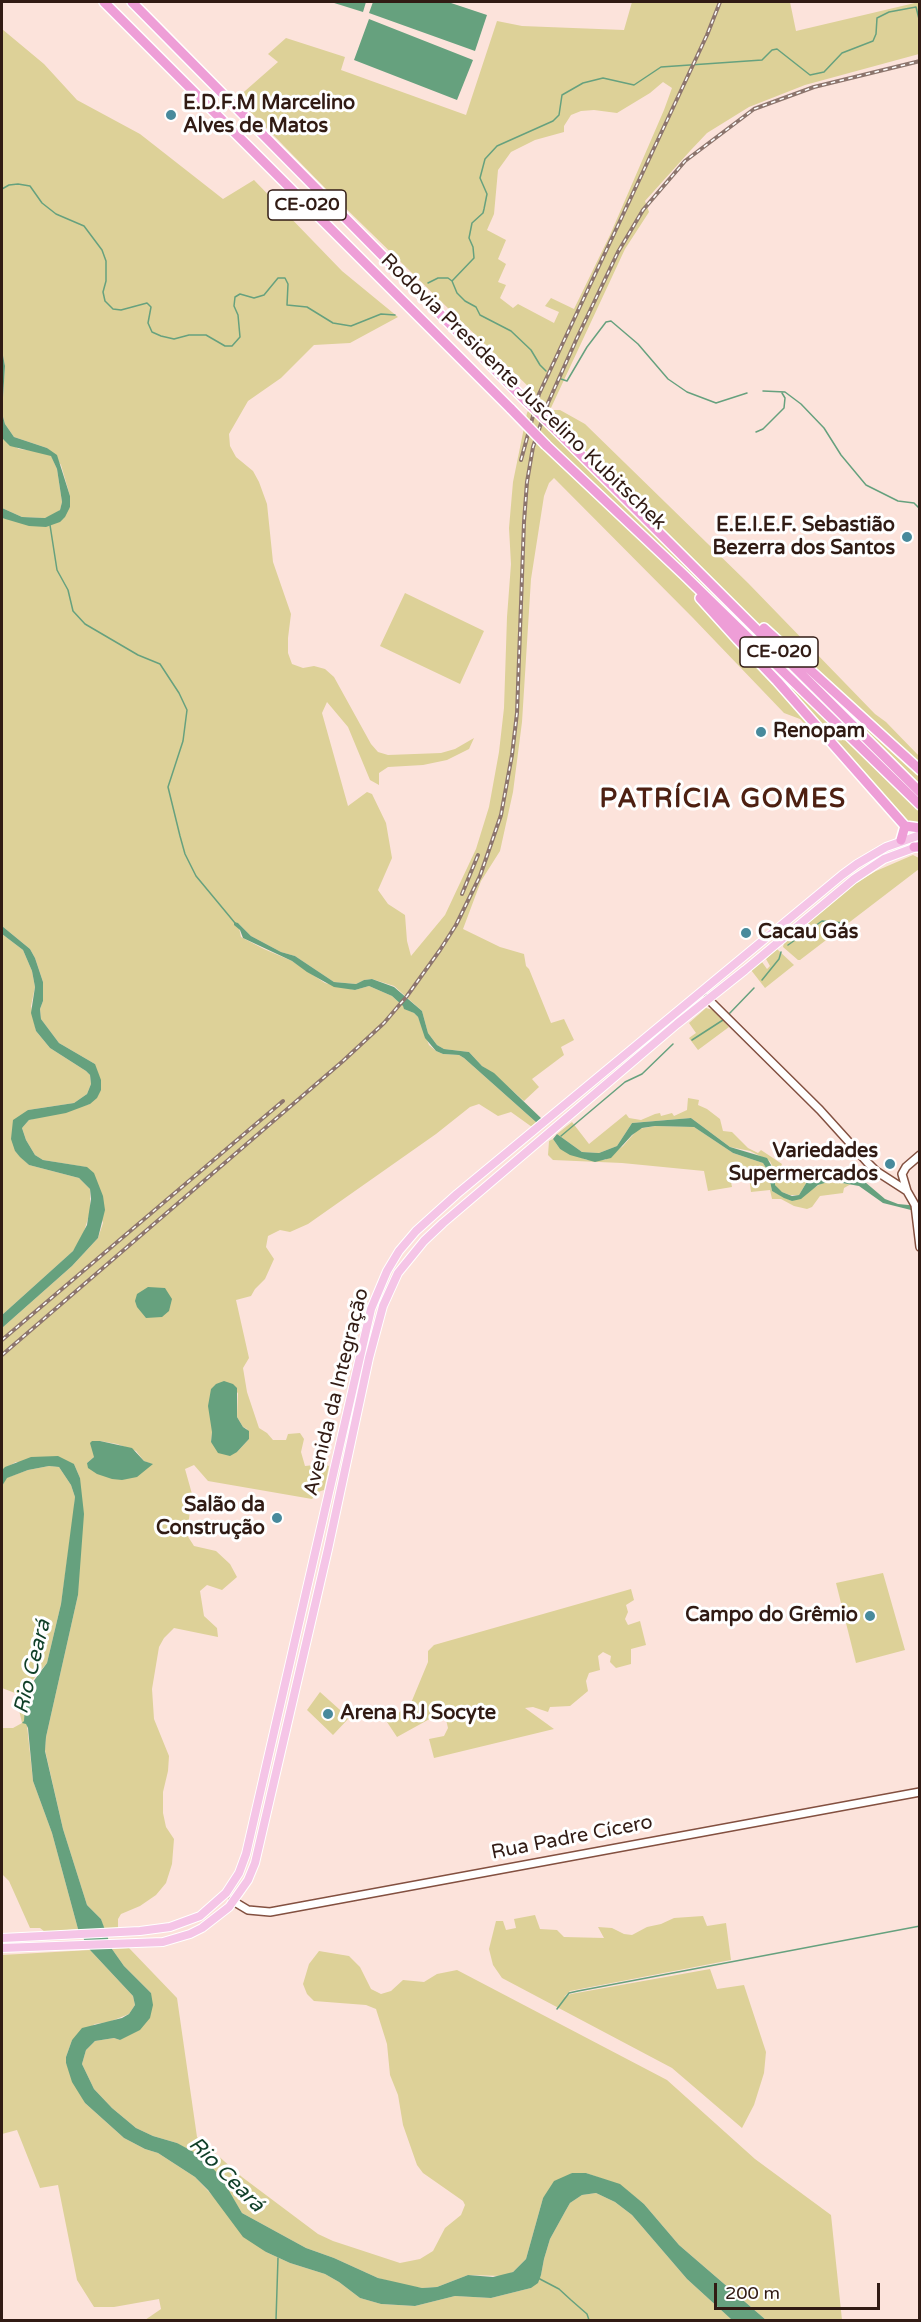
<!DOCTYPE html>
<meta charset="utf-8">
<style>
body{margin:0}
#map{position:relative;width:921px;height:2322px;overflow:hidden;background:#fce3db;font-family:"Varela Round",sans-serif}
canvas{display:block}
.frame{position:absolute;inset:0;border:3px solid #311b14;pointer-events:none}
.scale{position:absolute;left:714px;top:2283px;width:166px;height:27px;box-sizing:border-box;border:3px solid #311b14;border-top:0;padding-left:8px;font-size:18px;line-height:21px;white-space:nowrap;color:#311b14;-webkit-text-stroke:4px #fff;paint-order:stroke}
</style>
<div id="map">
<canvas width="921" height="2322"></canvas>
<div class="frame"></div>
<div class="scale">200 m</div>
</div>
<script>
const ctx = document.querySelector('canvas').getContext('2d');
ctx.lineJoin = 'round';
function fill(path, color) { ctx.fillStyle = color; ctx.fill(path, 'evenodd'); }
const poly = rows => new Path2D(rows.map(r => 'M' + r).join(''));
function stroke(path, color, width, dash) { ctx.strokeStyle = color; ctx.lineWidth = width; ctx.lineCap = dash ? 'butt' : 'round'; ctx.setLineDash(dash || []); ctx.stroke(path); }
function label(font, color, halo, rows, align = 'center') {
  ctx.font = font + ' "Varela Round",sans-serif'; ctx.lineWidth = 6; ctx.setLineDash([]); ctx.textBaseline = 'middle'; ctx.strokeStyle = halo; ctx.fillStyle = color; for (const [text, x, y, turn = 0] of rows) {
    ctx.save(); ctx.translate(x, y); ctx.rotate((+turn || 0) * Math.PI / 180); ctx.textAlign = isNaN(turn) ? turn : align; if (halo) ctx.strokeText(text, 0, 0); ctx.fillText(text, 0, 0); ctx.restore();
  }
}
const green = poly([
 [632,2,790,2,796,31,919,2,919,54,805,85,749,107,707,133,690,151,645,201,649,212,625,249,550,410,560,410,585,424,748,583,875,714,886,722,919,756,919,827,913,826,893,813,800,719,784,713,693,618,554,478,549,483,544,496,531,579,522,722,513,792,500,851,481,881,463,929,500,947,524,954,526,966,529,969,551,1023,564,1019,574,1040,561,1047,564,1055,532,1079,539,1087,524,1101,494,1074,482,1066,469,1052,444,1049,437,1045,428,1033,422,1011,394,986,372,979,364,980,356,984,334,982,295,956,281,952,251,936,238,923,241,937,264,949,292,961,325,983,355,990,369,986,392,996,403,1006,405,1009,414,1013,418,1017,429,1045,436,1051,443,1054,459,1055,464,1058,537,1123,532,1127,511,1112,498,1116,479,1104,470,1107,436,1134,308,1224,290,1232,280,1230,268,1236,266,1247,274,1259,265,1279,255,1289,251,1296,236,1300,249,1358,243,1368,247,1392,259,1428,267,1433,273,1440,286,1440,288,1434,300,1433,304,1439,301,1452,305,1466,323,1464,329,1466,324,1490,318,1492,312,1499,208,1481,194,1465,185,1469,192,1494,187,1535,194,1546,216,1551,230,1564,237,1577,222,1590,207,1585,200,1591,204,1616,217,1628,218,1637,174,1628,164,1638,159,1647,152,1689,154,1719,169,1756,168,1771,163,1792,163,1813,166,1827,174,1839,172,1864,166,1883,156,1895,140,1906,121,1914,118,1919,118,1929,104,1929,101,1919,87,1905,63,1829,45,1750,46,1737,78,1595,80,1478,74,1464,16,1462,2,1470,2,1328,72,1266,98,1238,103,1223,86,1167,43,1160,35,1155,26,1140,22,1128,29,1120,90,1104,95,1064,59,1043,41,1019,40,1009,43,1001,43,982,35,958,30,949,2,926,2,518,46,526,70,507,70,496,61,465,47,448,14,437,5,424,2,413,5,366,2,350,2,29,44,64,77,100,140,134,223,199,254,180,342,271,398,317,350,343,314,345,281,378,248,401,229,434,230,446,236,457,253,471,259,482,267,504,273,562,291,614,288,638,288,653,292,664,303,668,314,666,325,669,334,677,371,744,378,752,388,755,441,753,455,749,474,738,469,749,447,760,423,765,388,767,379,773,379,785,370,780,348,727,327,702,322,713,348,806,367,792,372,794,386,823,392,858,378,890,388,904,405,915,407,941,411,956,445,915,476,849,489,807,499,752,504,708,507,617,511,564,509,528,513,482,527,413,536,394,328,191,237,98,278,62,268,54,286,38,345,57,341,70,466,115,497,21,522,26,624,30],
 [663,82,672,88,664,110,610,235,574,309,551,298,545,306,559,312,554,323,518,304,513,308,500,298,506,285,498,282,506,264,498,259,506,240,487,230,494,214,498,170,511,152,535,140,564,132,564,126,571,115,581,111,594,110,617,113,650,93],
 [238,1392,237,1417,243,1427,247,1429,249,1439,237,1452,211,1442,212,1432],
 [100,1441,117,1444,136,1451,144,1461,152,1464,87,1463,94,1457,94,1452],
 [2,435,3,439,19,449,43,452,51,455,57,469,62,502,60,510,53,516,45,518,22,517,2,508],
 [405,593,484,631,460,684,380,646],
 [913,855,919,858,919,869,800,960,798,960,783,947,784,943,856,883,876,871],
 [2,934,23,950,32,971,35,987,31,1006,36,1031,50,1048,86,1071,90,1075,91,1084,87,1094,74,1103,28,1110,15,1151,29,1165,79,1178,90,1189,90,1212,82,1238,73,1251,2,1315],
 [777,949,794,965,765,988,751,970,762,962,767,969,770,966,766,959],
 [706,1008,714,1010,729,1027,698,1050,689,1038,696,1033,689,1023],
 [688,1098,699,1100,698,1105,707,1109,720,1119,723,1131,732,1132,748,1148,758,1153,761,1150,782,1164,777,1174,782,1178,788,1169,797,1173,795,1179,802,1183,805,1179,808,1180,799,1195,790,1195,779,1191,775,1185,775,1172,770,1161,750,1151,730,1147,691,1118,632,1123,617,1146,599,1153,582,1152,557,1134,572,1122,589,1144,626,1114,629,1118,641,1120,655,1114,660,1113,661,1116,672,1113,674,1116,687,1110],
 [655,1126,694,1127,733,1153,763,1163,768,1171,772,1191,792,1201,824,1182,851,1184,844,1188,843,1193,820,1196,812,1207,807,1209,794,1206,781,1199,772,1199,770,1190,751,1192,749,1177,743,1177,740,1173,730,1177,732,1187,708,1191,704,1171,622,1163,553,1160,548,1155,549,1141,553,1139,560,1149,587,1160,605,1160,623,1146,638,1129],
 [49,1466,59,1467,71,1485,75,1497,74,1511,61,1604,47,1663,30,1683,31,1700,25,1707,33,1781,52,1833,78,1929,45,1932,40,1928,30,1928,9,1881,2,1874,2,1728,13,1728,22,1723,15,1693,2,1688,2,1486,6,1478,28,1470],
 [883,1573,905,1650,856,1663,836,1583],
 [631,1589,634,1600,626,1605,628,1612,625,1619,628,1625,640,1621,646,1645,631,1649,631,1664,616,1668,610,1662,611,1656,603,1652,598,1656,600,1670,589,1673,586,1681,588,1691,570,1706,550,1707,548,1712,533,1707,525,1708,554,1729,434,1758,429,1739,444,1736,448,1728,444,1711,397,1737,387,1722,411,1703,428,1662,428,1651,434,1645],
 [320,1692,349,1718,333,1735,307,1710],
 [535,1915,540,1929,557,1930,564,1937,604,1938,598,1927,612,1928,624,1934,632,1935,647,1927,661,1924,674,1918,703,1916,707,1926,726,1923,731,1960,570,1991,564,1997,571,1994,710,1969,717,1989,744,1985,766,2052,764,2073,754,2105,742,2128,672,2068,502,1978,493,1965,489,1949,496,1921,503,1921,506,1930,516,1928,514,1919],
 [129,1948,177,1998,197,2137,242,2177,318,2234,333,2241,400,2263,420,2259,433,2251,445,2228,461,2215,465,2205,463,2201,423,2173,417,2165,403,2125,398,2095,390,2075,387,2044,376,2009,366,2005,314,2001,307,1994,303,1984,309,1964,319,1951,349,1956,360,1967,371,1989,381,1994,391,1991,403,1980,424,1982,437,1974,457,1970,667,2080,755,2159,831,2215,842,2320,766,2320,679,2245,644,2204,620,2185,586,2173,572,2173,543,2198,526,2259,513,2272,503,2276,468,2275,437,2287,422,2288,403,2285,378,2278,334,2258,306,2248,242,2213,233,2198,177,2143,153,2136,136,2128,112,2108,94,2089,82,2064,86,2050,95,2041,114,2038,120,2040,151,1993,124,1966,112,1949],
 [90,1950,133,1996,135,2005,129,2014,109,2022,95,2024,72,2040,66,2057,66,2063,85,2103,124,2138,145,2149,158,2153,195,2177,266,2252,290,2263,325,2274,339,2282,360,2298,381,2304,415,2306,455,2296,491,2298,531,2288,541,2275,544,2259,550,2239,566,2210,570,2203,582,2195,596,2193,615,2202,632,2215,687,2279,732,2320,145,2320,161,2309,159,2299,114,2307,94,2307,77,2280,58,2185,40,2188,17,2130,2,2134,2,1955]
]);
const water = poly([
 [331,2,366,2,363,12],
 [373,2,448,2,487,15,475,51,369,13],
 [369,19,473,60,457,100,354,60],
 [2,350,5,366,2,413,5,424,14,437,47,448,57,455,70,496,70,507,65,517,60,522,46,527,29,526,2,518,2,508,22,517,45,518,60,510,62,502,57,469,51,456,10,446,3,439,2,435],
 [234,922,238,923,251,936,281,952,295,956,334,982,356,984,364,980,372,979,394,987,422,1011,428,1033,437,1045,444,1049,469,1052,482,1066,494,1073,542,1119,537,1123,464,1058,459,1055,443,1054,436,1051,425,1038,418,1017,414,1013,404,1009,403,1006,392,996,369,986,355,990,334,987,307,972,292,961,243,938,240,930,234,925],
 [2,926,30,949,35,958,43,982,43,1001,40,1009,41,1019,59,1043,95,1064,101,1080,101,1090,97,1098,90,1104,66,1113,29,1120,22,1128,26,1140,35,1155,43,1160,87,1167,94,1173,103,1196,105,1210,98,1238,72,1266,2,1328,2,1315,73,1251,87,1225,91,1199,90,1189,79,1178,29,1165,20,1157,15,1151,11,1139,13,1120,28,1110,74,1103,87,1094,91,1084,90,1075,86,1071,50,1048,36,1031,31,1013,35,987,32,971,23,950,2,934],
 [691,1118,730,1147,767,1158,775,1172,775,1185,782,1192,792,1196,799,1195,808,1180,815,1176,847,1178,865,1182,885,1199,898,1204,919,1206,919,1212,883,1203,859,1186,831,1181,818,1185,801,1199,792,1201,784,1198,772,1191,768,1171,763,1163,733,1153,694,1127,655,1126,642,1128,632,1135,611,1158,595,1162,570,1155,560,1149,553,1139,557,1134,582,1152,599,1153,617,1146,632,1123],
 [148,1287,165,1288,172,1299,169,1311,162,1317,146,1318,137,1307,135,1301,137,1294],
 [224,1381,233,1384,237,1388,237,1417,243,1427,249,1431,249,1439,237,1452,230,1456,218,1453,211,1442,212,1432,208,1406,211,1389,216,1384],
 [92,1441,100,1441,132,1448,144,1461,153,1464,137,1477,122,1480,112,1479,97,1474,88,1468,87,1463,94,1457,90,1443],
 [58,1456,74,1464,80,1478,84,1514,78,1595,46,1737,45,1751,63,1829,87,1905,101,1919,112,1949,124,1966,151,1993,153,2005,150,2018,140,2030,120,2040,114,2038,95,2041,86,2050,82,2064,94,2089,112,2108,136,2128,153,2136,177,2143,201,2156,221,2177,242,2213,306,2248,334,2258,378,2278,422,2288,437,2287,468,2275,493,2277,513,2272,526,2259,543,2198,554,2181,572,2173,586,2173,620,2184,644,2204,679,2245,766,2320,732,2320,687,2279,632,2215,615,2202,596,2193,582,2195,570,2203,566,2210,550,2239,544,2259,541,2275,538,2283,531,2288,491,2298,455,2296,415,2306,381,2304,360,2298,339,2282,325,2274,290,2263,266,2252,243,2237,208,2190,195,2177,158,2153,145,2149,124,2138,85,2103,72,2082,66,2063,66,2057,72,2040,82,2028,122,2018,129,2014,135,2005,133,1996,90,1950,78,1929,52,1833,33,1781,28,1728,26,1724,22,1723,24,1721,25,1707,31,1700,30,1693,27,1690,47,1663,61,1604,75,1497,71,1485,59,1467,49,1466,28,1470,7,1478,2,1486,2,1470,5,1467,31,1457]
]);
const stream = poly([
 [2,189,9,185,18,184,30,186,42,203,56,214,84,226,102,250,106,261,106,281,103,292,105,301,113,309,121,310,147,303,151,307,148,323,152,332,161,336,174,339,189,335,206,335,225,346,232,346,240,337,238,315,234,306,235,297,240,294,254,298,264,295,278,278,285,278,288,284,287,305,307,307,333,323,351,326,381,314,395,315],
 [452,281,474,258,473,247,469,238,472,223,483,213,484,209,487,194,480,178,485,159,497,146,553,121,559,115,562,95,583,83,603,78,634,85,661,67,762,60,772,50,777,49,810,75,824,72,842,53,873,41,876,34,877,18,889,12,916,7,920,23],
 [428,283,438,278,448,278,452,281,457,293,465,301,476,307,480,315,511,331,531,350,540,365,546,371],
 [561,379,567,381,587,347,606,322,611,321,638,344,668,379,687,392,716,403,747,393],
 [763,391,785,392,801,404,824,428,841,455,866,485,898,501,914,503,920,509],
 [756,432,763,429,784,408,785,398,782,393],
 [50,525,57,570,68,590,73,611,85,624,138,655,160,664,179,693,187,710,183,741,168,787,180,836,185,854,196,876,235,923],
 [788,945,822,921,844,923],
 [762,980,779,959,781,952],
 [728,1015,754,988],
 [692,1040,723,1020],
 [561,1136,625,1082,642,1074,673,1044],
 [557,2009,569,1993,578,1991,920,1926],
 [538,2278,559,2289,571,2300,587,2314,589,2320],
 [276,2320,278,2258]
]);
const secondary = poly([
 [708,999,820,1110,867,1162,876,1171,907,1191,915,1205,920,1247],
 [907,1191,902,1174,906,1167,920,1155],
 [233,1901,248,1910,270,1912,920,1792]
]);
const primary = poly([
 [2,1938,140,1931,170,1927,200,1916,226,1893,239,1873,246,1854,371,1309,387,1271,399,1251,416,1231,457,1194,842,875,857,864,886,847,920,835],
 [2,1948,163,1942,190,1934,202,1928,229,1907,248,1880,255,1863,328,1549,369,1358,383,1306,398,1273,424,1241,443,1223,677,1024,745,970,854,879,884,859,919,846]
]);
const highway = poly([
 [104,2,511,409],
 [132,2,526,401],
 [553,427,920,792],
 [546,445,683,574,920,805],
 [700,598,737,639,777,681,905,826,920,828],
 [764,628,920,770],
 [901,840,905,826],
 [914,847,920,847]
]);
const rail = poly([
 [521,460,539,394,707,35,720,2],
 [462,894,478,855],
 [2,1340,283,1101],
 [2,1355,343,1061,384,1023,407,996,440,950,456,925,480,876,501,815,512,755,517,713,524,522,527,482,533,447,548,403,577,338,618,252,643,210,685,161,754,109,814,87,920,61]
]);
const highwayBridge = poly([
 [526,401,553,427],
 [511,409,546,445]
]);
const markers = [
 [171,115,6,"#488a9c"],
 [907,537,6,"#488a9c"],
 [761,732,6,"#488a9c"],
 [746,933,6,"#488a9c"],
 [890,1164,6,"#488a9c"],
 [277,1518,6,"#488a9c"],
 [870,1616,6,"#488a9c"],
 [328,1714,6,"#488a9c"]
];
const shields = [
 [307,205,78],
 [779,652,78]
];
const shieldNames = [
 ["CE-020",307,205],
 ["CE-020",779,652]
];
const poiNames = [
 ["E.D.F.M Marcelino",183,104],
 ["Alves de Matos",183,127],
 ["E.E.I.E.F. Sebastião",895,526,"right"],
 ["Bezerra dos Santos",895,549,"right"],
 ["Renopam",773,732],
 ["Cacau Gás",758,933],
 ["Variedades",878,1152,"right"],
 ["Supermercados",878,1175,"right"],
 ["Salão da",265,1506,"right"],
 ["Construção",265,1529,"right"],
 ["Campo do Grêmio",858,1616,"right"],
 ["Arena RJ Socyte",340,1714]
];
const streetNames = [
 ["Rodovia Presidente Juscelino Kubitschek",523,392,44],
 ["Avenida da Integração",337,1392,-76],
 ["Rua Padre Cícero",572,1838,-11]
];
const waterNames = [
 ["Rio Ceará",33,1667,-76],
 ["Rio Ceará",226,2175,45]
];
const districtNames = [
 ["PATRÍCIA GOMES",723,800]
];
fill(green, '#ddd198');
fill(water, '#66a17e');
stroke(stream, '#66a17e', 1.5);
stroke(secondary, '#835040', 10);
stroke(primary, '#fff', 10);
stroke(highway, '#fff', 12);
stroke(secondary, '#fff', 7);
stroke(primary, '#f5c5e7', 8);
stroke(highway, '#ee9ed7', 9);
stroke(rail, '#8c756d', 4);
stroke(rail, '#fff', 1.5, [4.5]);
stroke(highwayBridge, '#fff', 12, []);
stroke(highwayBridge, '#ee9ed7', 9);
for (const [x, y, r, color] of markers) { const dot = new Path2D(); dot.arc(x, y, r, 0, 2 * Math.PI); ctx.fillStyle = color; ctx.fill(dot); stroke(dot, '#fff', 2); }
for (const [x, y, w] of shields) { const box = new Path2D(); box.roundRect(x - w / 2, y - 15, w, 30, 4.5); ctx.fillStyle = '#fff'; ctx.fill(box); stroke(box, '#311b14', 1.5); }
label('bold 18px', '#311b14', null, shieldNames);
label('bold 20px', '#311b14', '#fff', poiNames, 'left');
label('20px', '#311b14', '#fff', streetNames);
label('italic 21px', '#0f3f28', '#fff', waterNames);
ctx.letterSpacing = '1.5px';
label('bold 26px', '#4e2012', '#fff', districtNames);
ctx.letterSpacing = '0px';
</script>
